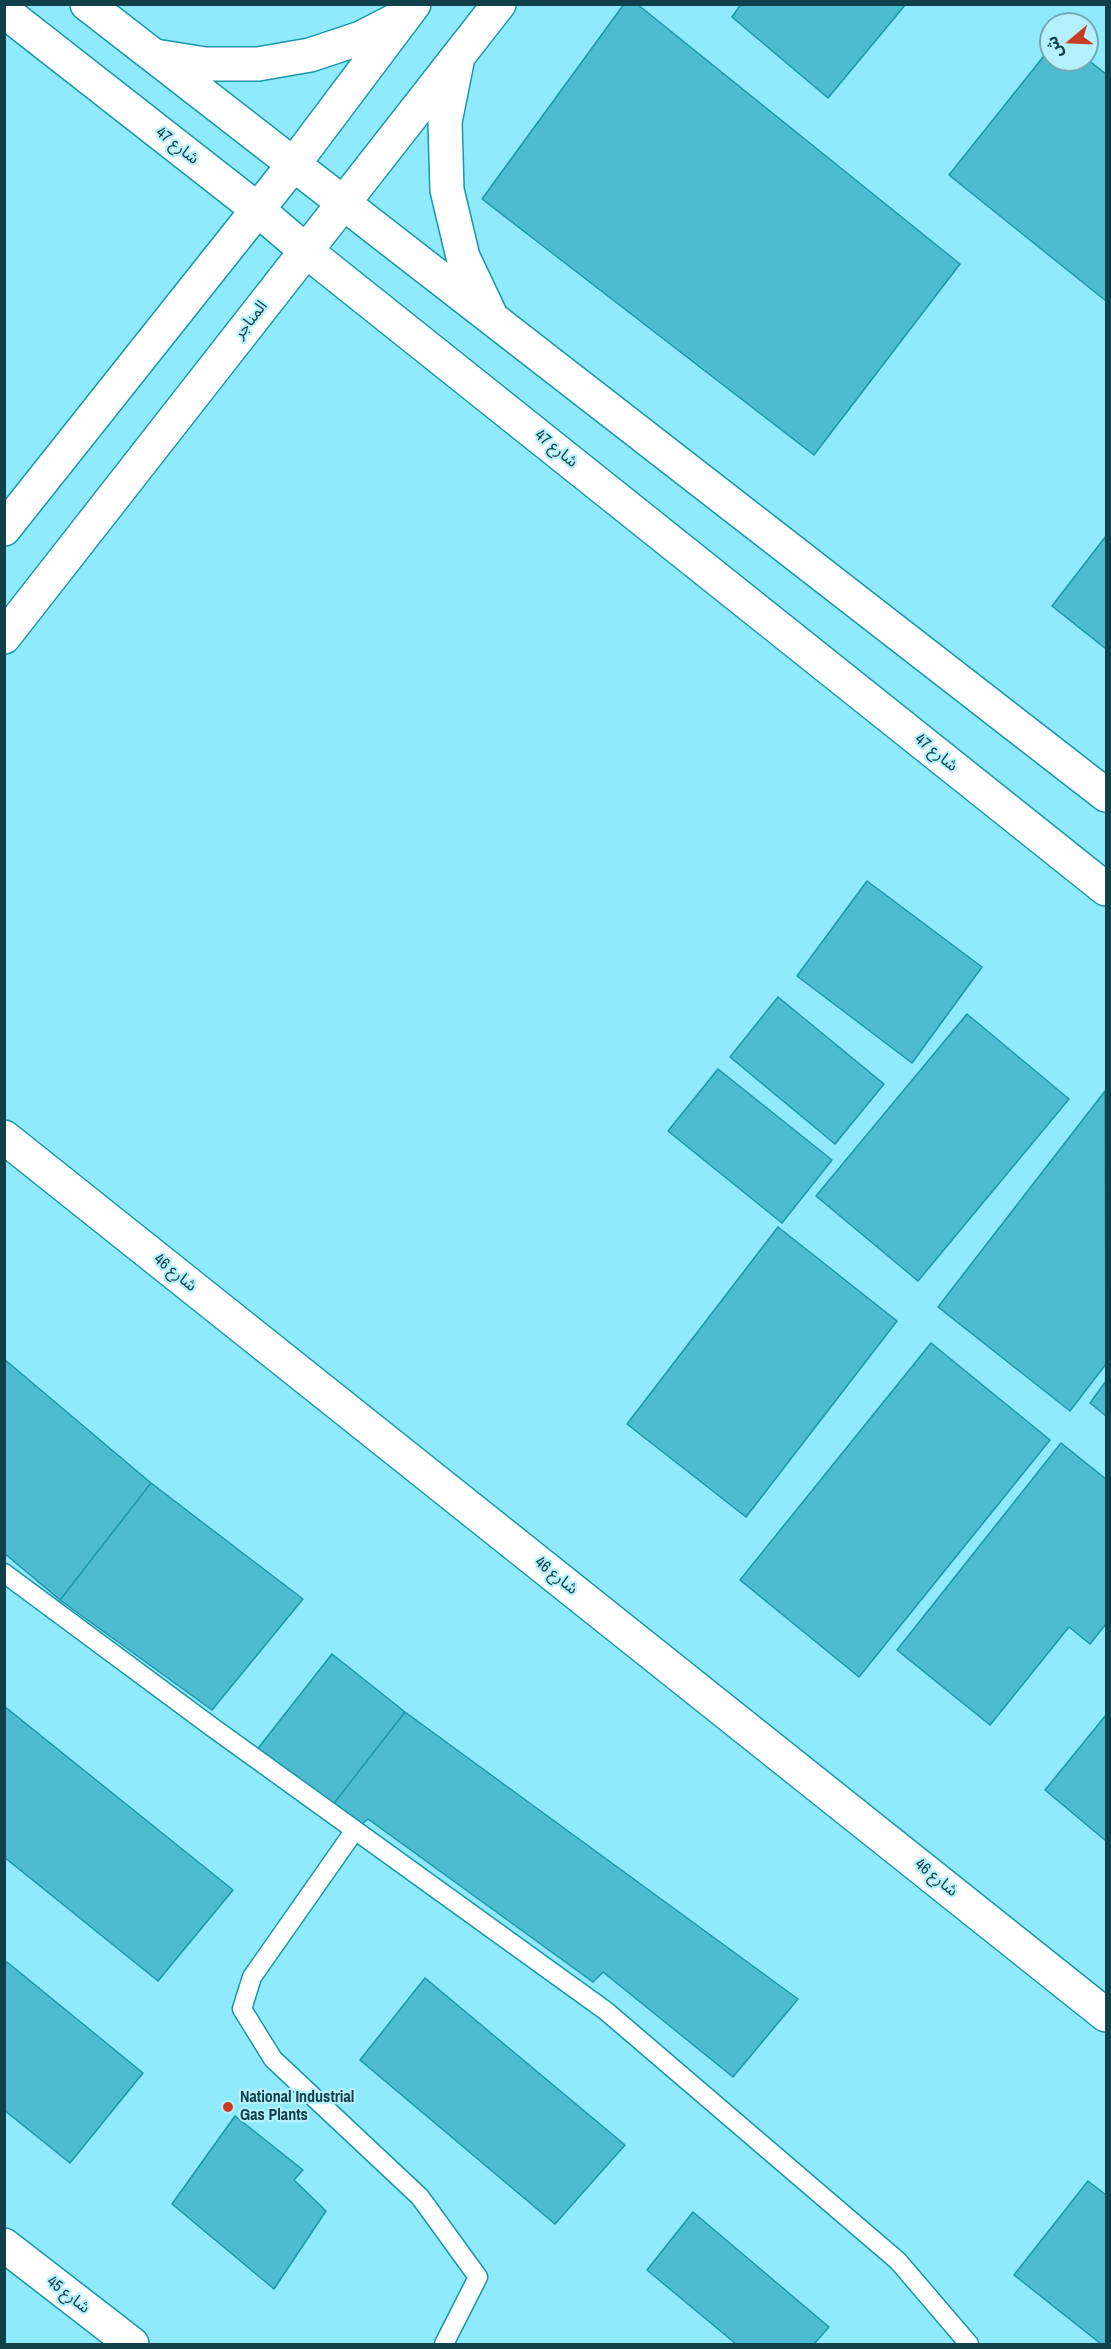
<!DOCTYPE html>
<meta charset="utf-8">
<style>
body{margin:0}
#map{position:relative;width:1111px;height:2349px;overflow:hidden;background:#b5f0fd;font-family:"Archivo Narrow","Noto Sans Arabic",sans-serif}
canvas{display:block}
.frame{position:absolute;inset:0;border:6px solid #104049;pointer-events:none}
.north{position:absolute;left:1039px;top:12px;width:60px;height:60px;box-sizing:border-box;background:#b5f0fd;border:2px solid #73aab5;border-radius:50%;rotate:251deg;font-size:16px;font-weight:700;line-height:24px;text-align:center;color:#104049}
.north::after{content:'';display:block;margin:auto;width:21px;height:27px;background:#c73c22;clip-path:polygon(50% 0,100% 100%,50% 72%,0 100%)}
</style>
<div id="map">
<canvas width="1111" height="2349"></canvas>
<div class="frame"></div>
<div class="north">ش</div>
</div>
<script>
const ctx = document.querySelector('canvas').getContext('2d');
ctx.lineJoin = 'round';
function fill(path, color) { ctx.fillStyle = color; ctx.fill(path, 'evenodd'); }
const poly = rows => new Path2D(rows.map(r => 'M' + r).join(''));
function stroke(path, color, width, dash) { ctx.strokeStyle = color; ctx.lineWidth = width; ctx.lineCap = dash ? 'butt' : 'round'; ctx.setLineDash(dash || []); ctx.stroke(path); }
function label(font, color, halo, rows, align = 'center') {
  ctx.font = font + ' "Archivo Narrow","Noto Sans Arabic",sans-serif'; ctx.lineWidth = 4.5; ctx.setLineDash([]); ctx.textBaseline = 'middle'; ctx.strokeStyle = halo; ctx.fillStyle = color; for (const [text, x, y, turn = 0] of rows) {
    ctx.save(); ctx.translate(x, y); ctx.rotate((+turn || 0) * Math.PI / 180); ctx.textAlign = isNaN(turn) ? turn : align; if (halo) ctx.strokeText(text, 0, 0); ctx.fillText(text, 0, 0); ctx.restore();
  }
}
const built = poly([
 [5,5,1106,5,1106,2344,5,2344],
 [1051,24,1087,24,1087,60,1051,60]
]);
const building = poly([
 [624,4,637,4,960,264,814,455,482,199,624,4],
 [741,4,906,4,828,98,732,17,741,4],
 [1051,47,1051,60,1087,59,1106,74,1106,301,949,175,1051,47],
 [1106,536,1106,649,1052,606,1106,536],
 [867,881,982,967,912,1063,797,976,867,881],
 [778,997,884,1084,835,1144,730,1057,778,997],
 [967,1014,1069,1099,918,1281,816,1196,967,1014],
 [718,1069,832,1160,782,1223,668,1131,718,1069],
 [1105,1091,1106,1364,1070,1411,938,1307,1105,1091],
 [778,1227,897,1321,746,1517,627,1424,778,1227],
 [931,1343,1050,1440,859,1677,740,1580,931,1343],
 [4,1359,151,1483,60,1600,4,1553,4,1359],
 [1106,1381,1106,1416,1090,1403,1106,1381],
 [1061,1443,1106,1479,1106,1624,1090,1644,1069,1627,990,1725,897,1650,1061,1443],
 [151,1483,303,1599,212,1710,60,1600,151,1483],
 [332,1654,405,1712,328,1811,252,1756,332,1654],
 [4,1706,233,1890,158,1981,4,1857,4,1706],
 [405,1712,798,1999,733,2077,603,1972,593,1982,368,1819,355,1830,328,1811,405,1712],
 [1106,1715,1106,1841,1045,1790,1106,1715],
 [7,1962,143,2073,70,2163,4,2110,4,1965,7,1962],
 [425,1978,625,2145,555,2224,360,2060,425,1978],
 [235,2116,303,2170,294,2180,326,2211,274,2289,172,2204,235,2116],
 [1088,2181,1106,2195,1106,2344,1101,2344,1014,2275,1088,2181],
 [693,2212,829,2327,814,2344,736,2344,647,2270,693,2212]
]);
const service = poly([
 [4,1573,212,1727,606,2011,898,2261,969,2344],
 [355,1830,252,1977,242,2009,273,2059,420,2197,478,2277,444,2344]
]);
const minor = poly([
 [87,4,1106,795],
 [4,11,257,209,305,250,1106,889],
 [155,56,205,64,258,64,310,55,361,38,398,19],
 [457,62,445,122,447,190,463,257,490,314],
 [4,529,293,165,414,4],
 [4,637,499,4],
 [4,1137,1106,2015],
 [4,2245,132,2344]
]);
const markers = [
 [228,2107,6,"#c73c22"]
];
const streetNames = [
 ["شارع 47",177,146,38],
 ["المناجر",251,320,-52],
 ["شارع 47",556,449,39],
 ["شارع 47",936,753,39],
 ["شارع 46",175,1273,39],
 ["شارع 46",556,1576,39],
 ["شارع 46",936,1878,39],
 ["شارع 45",68,2295,38]
];
const poiNames = [
 ["National Industrial",240,2098],
 ["Gas Plants",240,2116]
];
fill(built, '#8feafe');
fill(building, '#4dbcd1');
stroke(building, '#1a97ac', 1.5);
stroke(service, '#1996ab', 21);
stroke(minor, '#1996ab', 36);
stroke(service, '#fff', 18);
stroke(minor, '#fff', 33);
for (const [x, y, r, color] of markers) { const dot = new Path2D(); dot.arc(x, y, r, 0, 2 * Math.PI); ctx.fillStyle = color; ctx.fill(dot); stroke(dot, '#b5f0fd', 2); }
label('16px', '#104049', '#b5f0fd', streetNames);
label('bold 16px', '#104049', '#b5f0fd', poiNames, 'left');
</script>
